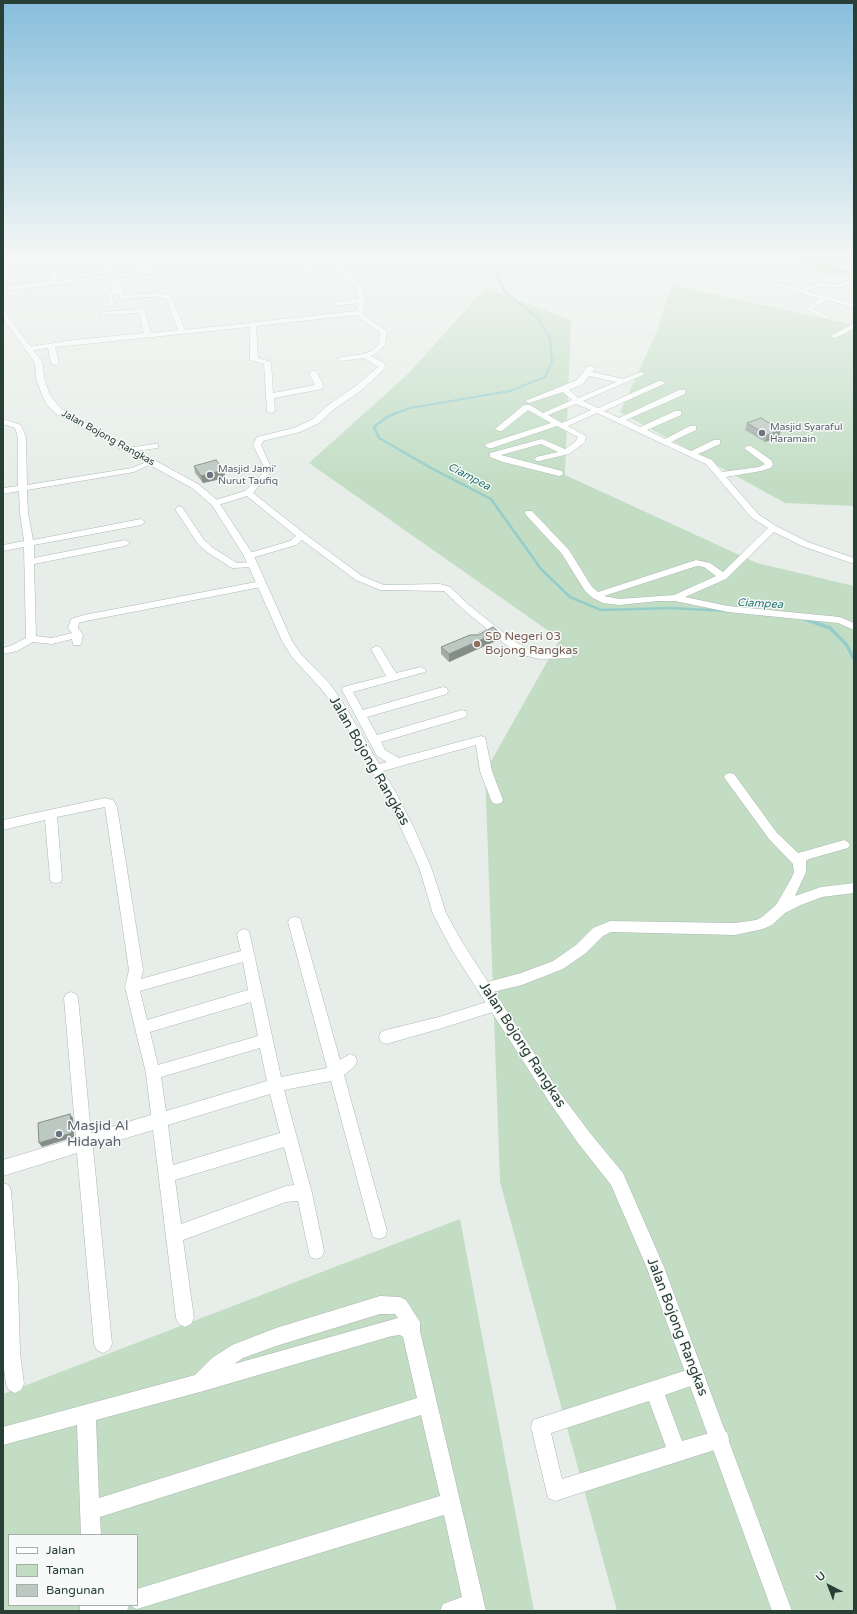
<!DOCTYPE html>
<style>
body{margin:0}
#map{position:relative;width:857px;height:1614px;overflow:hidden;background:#e7eee9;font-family:"Varela Round",sans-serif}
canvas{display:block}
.frame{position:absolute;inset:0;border:4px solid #273f34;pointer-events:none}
.legend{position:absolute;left:8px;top:1534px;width:130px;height:72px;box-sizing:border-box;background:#f7faf8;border:1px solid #a4afaa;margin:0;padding:5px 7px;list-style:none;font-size:12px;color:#273f34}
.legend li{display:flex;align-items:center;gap:8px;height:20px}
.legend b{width:20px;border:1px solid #a4afaa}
.north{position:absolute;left:809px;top:1566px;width:40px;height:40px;-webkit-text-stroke:3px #f7faf8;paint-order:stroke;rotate:318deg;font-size:11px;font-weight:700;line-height:16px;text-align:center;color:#273f34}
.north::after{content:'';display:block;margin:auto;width:14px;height:18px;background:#273f34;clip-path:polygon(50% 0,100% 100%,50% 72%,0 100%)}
</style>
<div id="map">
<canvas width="857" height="1614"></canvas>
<div class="frame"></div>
<ul class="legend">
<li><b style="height:5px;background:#fff"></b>Jalan</li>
<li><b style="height:11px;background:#c2ddc4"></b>Taman</li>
<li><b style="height:11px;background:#bcc9c2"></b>Bangunan</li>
</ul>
<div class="north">U</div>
</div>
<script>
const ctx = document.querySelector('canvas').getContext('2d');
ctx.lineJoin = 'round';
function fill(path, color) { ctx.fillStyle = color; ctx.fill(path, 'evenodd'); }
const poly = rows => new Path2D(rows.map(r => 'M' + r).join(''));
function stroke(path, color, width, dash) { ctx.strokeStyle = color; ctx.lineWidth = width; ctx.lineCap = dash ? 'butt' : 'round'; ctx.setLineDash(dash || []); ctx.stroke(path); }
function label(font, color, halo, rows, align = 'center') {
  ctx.font = font + ' "Varela Round",sans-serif'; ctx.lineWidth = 3; ctx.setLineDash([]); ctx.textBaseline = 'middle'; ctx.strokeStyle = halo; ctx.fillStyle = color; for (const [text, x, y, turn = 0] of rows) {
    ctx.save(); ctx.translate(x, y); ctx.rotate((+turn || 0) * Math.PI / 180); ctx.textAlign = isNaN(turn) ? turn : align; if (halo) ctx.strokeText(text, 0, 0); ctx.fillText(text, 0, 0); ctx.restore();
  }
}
const green = poly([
 [790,258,854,258,854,276,822,274],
 [672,285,854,325,854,506,785,503,620,412,656,333],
 [485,288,571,320,565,475,757,563,854,586,854,1611,617,1611,500,1182,485,772,560,639,309,463,409,373],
 [460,1219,534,1611,3,1611,3,1394],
 [9,1535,137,1535,137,1605,9,1605]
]);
const streamFar2 = poly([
 [394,414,410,408,510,391,545,377,552,362,550,339,538,318,504,291,497,276,511,258]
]);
const streamFar1 = poly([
 [396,413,387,417,374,427,379,438,431,468,491,499,541,569,570,597,601,610,670,608,728,611]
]);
const stream = poly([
 [802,618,830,628,846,644,854,659]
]);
const minor = poly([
 [32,258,50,258,3,266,3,262,32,258],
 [131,258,112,261,112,267,169,261,172,263,169,265,113,271,113,276,110,278,3,291,3,287,51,281,50,269,55,270,57,281,107,275,107,259,131,258],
 [263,258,269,258,270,261,265,262,263,258],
 [295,258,301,258,319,281,319,283,315,283,295,258],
 [330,258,336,258,363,290,366,301,362,313,364,316,387,331,385,345,376,353,371,356,383,362,386,367,363,389,333,410,319,423,300,432,263,441,261,445,272,470,253,493,305,534,362,576,384,585,440,584,450,587,470,606,514,641,530,650,540,653,571,654,572,656,571,658,540,659,523,655,506,645,493,634,485,638,477,638,476,636,477,634,487,629,464,610,444,591,380,590,356,580,302,540,296,545,252,558,246,558,244,556,246,554,290,541,296,536,247,496,215,506,211,503,212,501,245,491,262,474,264,470,263,465,253,445,257,437,294,428,313,419,327,406,357,385,378,367,364,358,341,361,337,359,341,357,363,354,372,351,379,344,380,332,360,318,357,315,256,326,258,358,271,362,273,393,315,385,309,373,313,371,316,371,323,384,322,389,274,398,275,411,271,413,267,411,264,364,250,360,250,327,55,347,59,363,55,365,51,363,48,348,28,351,24,349,28,347,74,340,144,333,139,313,101,315,101,313,103,312,142,309,145,311,151,333,178,330,166,298,146,297,123,299,121,298,118,293,112,296,115,306,110,307,106,295,112,291,109,281,112,279,159,275,160,276,157,278,117,282,121,286,125,295,159,293,171,296,185,330,356,311,359,303,335,306,332,304,335,302,359,299,357,290,330,258],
 [704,258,713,258,777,283,801,289,817,283,839,284,854,279,854,283,841,287,818,287,807,291,854,304,854,308,827,300,813,309,831,318,826,319,805,309,820,299,773,285,704,258],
 [824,258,832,258,844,266,854,269,854,273,840,268,824,258],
 [854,323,854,328,842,335,834,338,831,336,854,323],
 [588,366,591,366,595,368,592,372,623,379,641,372,645,374,583,401,598,408,659,381,662,381,666,383,604,411,619,418,679,390,685,390,685,394,626,420,640,427,675,411,681,411,681,415,647,430,665,439,690,426,696,426,696,430,671,442,691,451,714,440,720,440,720,444,698,454,712,460,722,472,759,467,765,464,744,448,748,446,751,446,771,460,773,464,771,468,761,471,726,477,758,514,776,526,808,542,854,558,854,564,802,546,774,532,726,579,685,597,728,606,840,617,854,623,854,630,838,623,728,612,675,601,658,601,619,605,603,603,593,598,585,591,562,554,526,515,525,513,526,511,532,511,569,550,592,587,598,592,696,560,710,563,723,572,768,528,752,518,706,464,597,413,568,426,586,436,585,442,569,454,539,461,536,461,535,459,536,457,558,452,541,444,501,455,562,471,563,473,562,475,559,476,503,462,490,457,490,453,542,439,565,449,575,442,578,437,557,426,492,448,489,448,485,446,486,444,551,423,528,410,502,431,499,431,495,429,524,405,530,405,543,413,572,400,563,392,529,403,525,401,577,380,588,366],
 [589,376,616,382,578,398,569,390,583,384,589,376],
 [576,404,591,410,562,423,548,415,576,404],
 [697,566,704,567,716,576,674,595,619,599,604,596,697,566],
 [3,419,21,425,26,437,27,485,132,468,151,460,155,462,134,472,27,490,28,513,33,540,141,519,145,522,141,525,34,545,34,558,125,540,130,543,125,546,34,564,36,636,52,638,72,633,68,628,71,619,84,615,261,581,266,584,261,587,86,621,79,623,78,628,83,635,81,645,73,645,72,639,52,644,33,642,17,651,3,654,3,648,10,646,26,638,24,547,3,551,3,545,24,541,20,513,19,491,3,494,3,488,18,486,18,437,15,428,3,424,3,419],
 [155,444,158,444,158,448,127,452,123,450,127,448,155,444],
 [179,506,182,507,204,540,213,548,237,563,252,562,257,565,255,567,232,568,207,552,198,544,175,509,179,506],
 [376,646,380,647,396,673,421,667,426,670,425,672,353,692,363,710,443,687,447,688,448,691,447,694,367,717,377,735,462,710,466,711,467,714,466,717,381,742,385,750,399,758,481,736,485,737,492,771,503,800,501,803,497,804,493,803,491,800,480,771,476,745,376,773,372,772,370,769,372,766,387,762,377,756,342,690,343,687,386,676,371,649,376,646],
 [730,773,734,774,777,833,798,853,844,840,848,842,850,845,848,848,809,859,806,861,806,872,795,896,821,887,854,883,854,893,822,897,801,905,785,913,772,925,763,929,735,935,611,932,603,936,586,953,563,969,522,985,485,994,480,992,478,988,480,984,521,973,553,961,576,945,593,928,610,921,735,923,756,920,762,917,776,905,791,879,794,872,793,864,769,839,726,780,724,777,726,774,730,773],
 [105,798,113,800,117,807,143,970,141,979,241,951,237,935,239,931,244,929,249,931,281,1077,327,1068,288,922,290,918,295,917,300,918,340,1060,350,1054,355,1056,357,1061,355,1066,344,1075,387,1231,385,1237,379,1239,373,1237,371,1231,331,1081,284,1090,312,1193,324,1251,322,1257,316,1259,310,1257,298,1201,286,1202,183,1240,194,1318,191,1324,185,1327,179,1324,176,1318,153,1130,93,1148,112,1344,109,1350,103,1353,97,1350,94,1344,77,1153,3,1176,3,1160,76,1138,64,998,66,994,71,992,76,994,78,998,91,1133,151,1115,146,1073,125,987,129,970,105,807,57,817,62,878,61,882,56,883,51,882,50,878,45,820,3,830,3,820,105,798],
 [243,962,248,990,147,1020,140,991,243,962],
 [251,1002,258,1036,158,1065,150,1032,251,1002],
 [260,1048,267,1081,166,1111,161,1077,260,1048],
 [270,1094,280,1133,173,1165,168,1125,270,1094],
 [284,1147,294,1185,286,1186,181,1224,175,1180,284,1147],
 [496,999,501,1001,503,1005,501,1009,496,1011,439,1029,386,1044,381,1042,379,1037,381,1032,386,1030,439,1017,496,999],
 [3,1183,9,1185,11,1191,18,1285,20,1353,24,1384,21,1390,15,1393,9,1390,6,1384,3,1361,3,1183],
 [380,1296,400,1297,406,1300,420,1322,420,1331,486,1611,440,1611,443,1604,462,1597,444,1515,137,1609,129,1605,127,1611,80,1611,80,1605,137,1605,137,1589,440,1496,421,1415,100,1517,101,1535,81,1535,77,1425,3,1445,3,1427,195,1375,212,1358,232,1345,276,1328,380,1296],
 [380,1314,395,1314,398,1318,234,1364,243,1358,276,1346,380,1314],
 [400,1335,403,1337,417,1398,99,1498,96,1420,200,1392,392,1336,400,1335],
 [696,1367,702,1370,705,1376,702,1382,665,1395,682,1441,720,1430,727,1432,729,1439,727,1446,555,1501,548,1498,531,1427,533,1420,696,1367],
 [649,1401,666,1447,562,1479,551,1433,649,1401]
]);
const secondary = poly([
 [3,309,5,310,12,322,43,363,44,378,50,395,61,409,198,484,218,501,254,556,292,641,300,653,330,684,343,703,396,793,413,826,431,867,446,913,462,942,560,1093,590,1133,623,1173,664,1267,792,1611,772,1611,647,1268,611,1185,578,1143,550,1103,452,950,433,914,419,867,386,796,334,705,322,690,292,657,282,641,244,556,212,505,192,488,55,413,46,403,42,395,36,378,35,363,6,322,3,317,3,309]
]);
const wall = poly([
 [747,423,779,437,765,442,745,430],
 [194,466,224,470,225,478,203,483,195,473],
 [499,632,498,640,449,662,441,654,441,647,478,635]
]);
const shadedWall = poly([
 [781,430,779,437,765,442,767,435],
 [224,470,225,478,203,483,201,476],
 [499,632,498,640,449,662,449,654],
 [70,1114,73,1118,74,1137,42,1147,39,1143]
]);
const building = poly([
 [761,418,781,430,767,435,747,423,761,418],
 [216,460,224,470,201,476,194,466,216,460],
 [493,627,499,632,449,654,441,647,470,635,478,635,493,627],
 [70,1114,72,1133,39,1143,38,1123,70,1114]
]);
const markers = [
 [762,433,4,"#6b7280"],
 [210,475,4,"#6b7280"],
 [477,644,4,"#8d6e63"],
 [59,1134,4,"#6b7280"]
];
const farWorshipnames = [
 ["Masjid Syaraful",770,427],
 ["Haramain",770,439],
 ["Masjid Jami'",218,469],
 ["Nurut Taufiq",218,481]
];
const farStreetnames = [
 ["Jalan Bojong Rangkas",108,438,29]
];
const farWaternames = [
 ["Ciampea",469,477,28],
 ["Ciampea",760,604,3]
];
const educationNames = [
 ["SD Negeri 03",485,637],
 ["Bojong Rangkas",485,651]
];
const nearStreetnames = [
 ["Jalan Bojong Rangkas",369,761,60],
 ["Jalan Bojong Rangkas",522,1045,57],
 ["Jalan Bojong Rangkas",677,1327,69]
];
const nearWorshipnames = [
 ["Masjid Al",67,1126],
 ["Hidayah",67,1142]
];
fill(green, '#c2ddc4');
stroke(streamFar2, '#95cdcb', 2);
stroke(streamFar1, '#95cdcb', 2.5);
stroke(stream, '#95cdcb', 3.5);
stroke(minor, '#aab6af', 1);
stroke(secondary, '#a6b9af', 1);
fill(minor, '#fff');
fill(secondary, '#fff');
fill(wall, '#a2ada7');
fill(shadedWall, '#848d88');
fill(building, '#bcc9c2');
stroke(building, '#848d88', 1);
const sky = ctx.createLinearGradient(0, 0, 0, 484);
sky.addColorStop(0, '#87bedc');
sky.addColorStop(0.53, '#f4f7f5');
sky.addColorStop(1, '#f4f7f500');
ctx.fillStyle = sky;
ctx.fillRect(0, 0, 857, 484);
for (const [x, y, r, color] of markers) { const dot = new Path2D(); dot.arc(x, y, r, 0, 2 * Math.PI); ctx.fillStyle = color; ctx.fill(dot); stroke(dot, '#f7faf8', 1.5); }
label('10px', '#5b616d', '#f7faf8', farWorshipnames, 'left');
label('10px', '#273f34', '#f7faf8', farStreetnames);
label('italic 11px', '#267673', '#f7faf8', farWaternames);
label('12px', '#785e54', '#f7faf8', educationNames, 'left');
label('14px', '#273f34', '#f7faf8', nearStreetnames);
label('14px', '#5b616d', '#f7faf8', nearWorshipnames, 'left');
</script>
